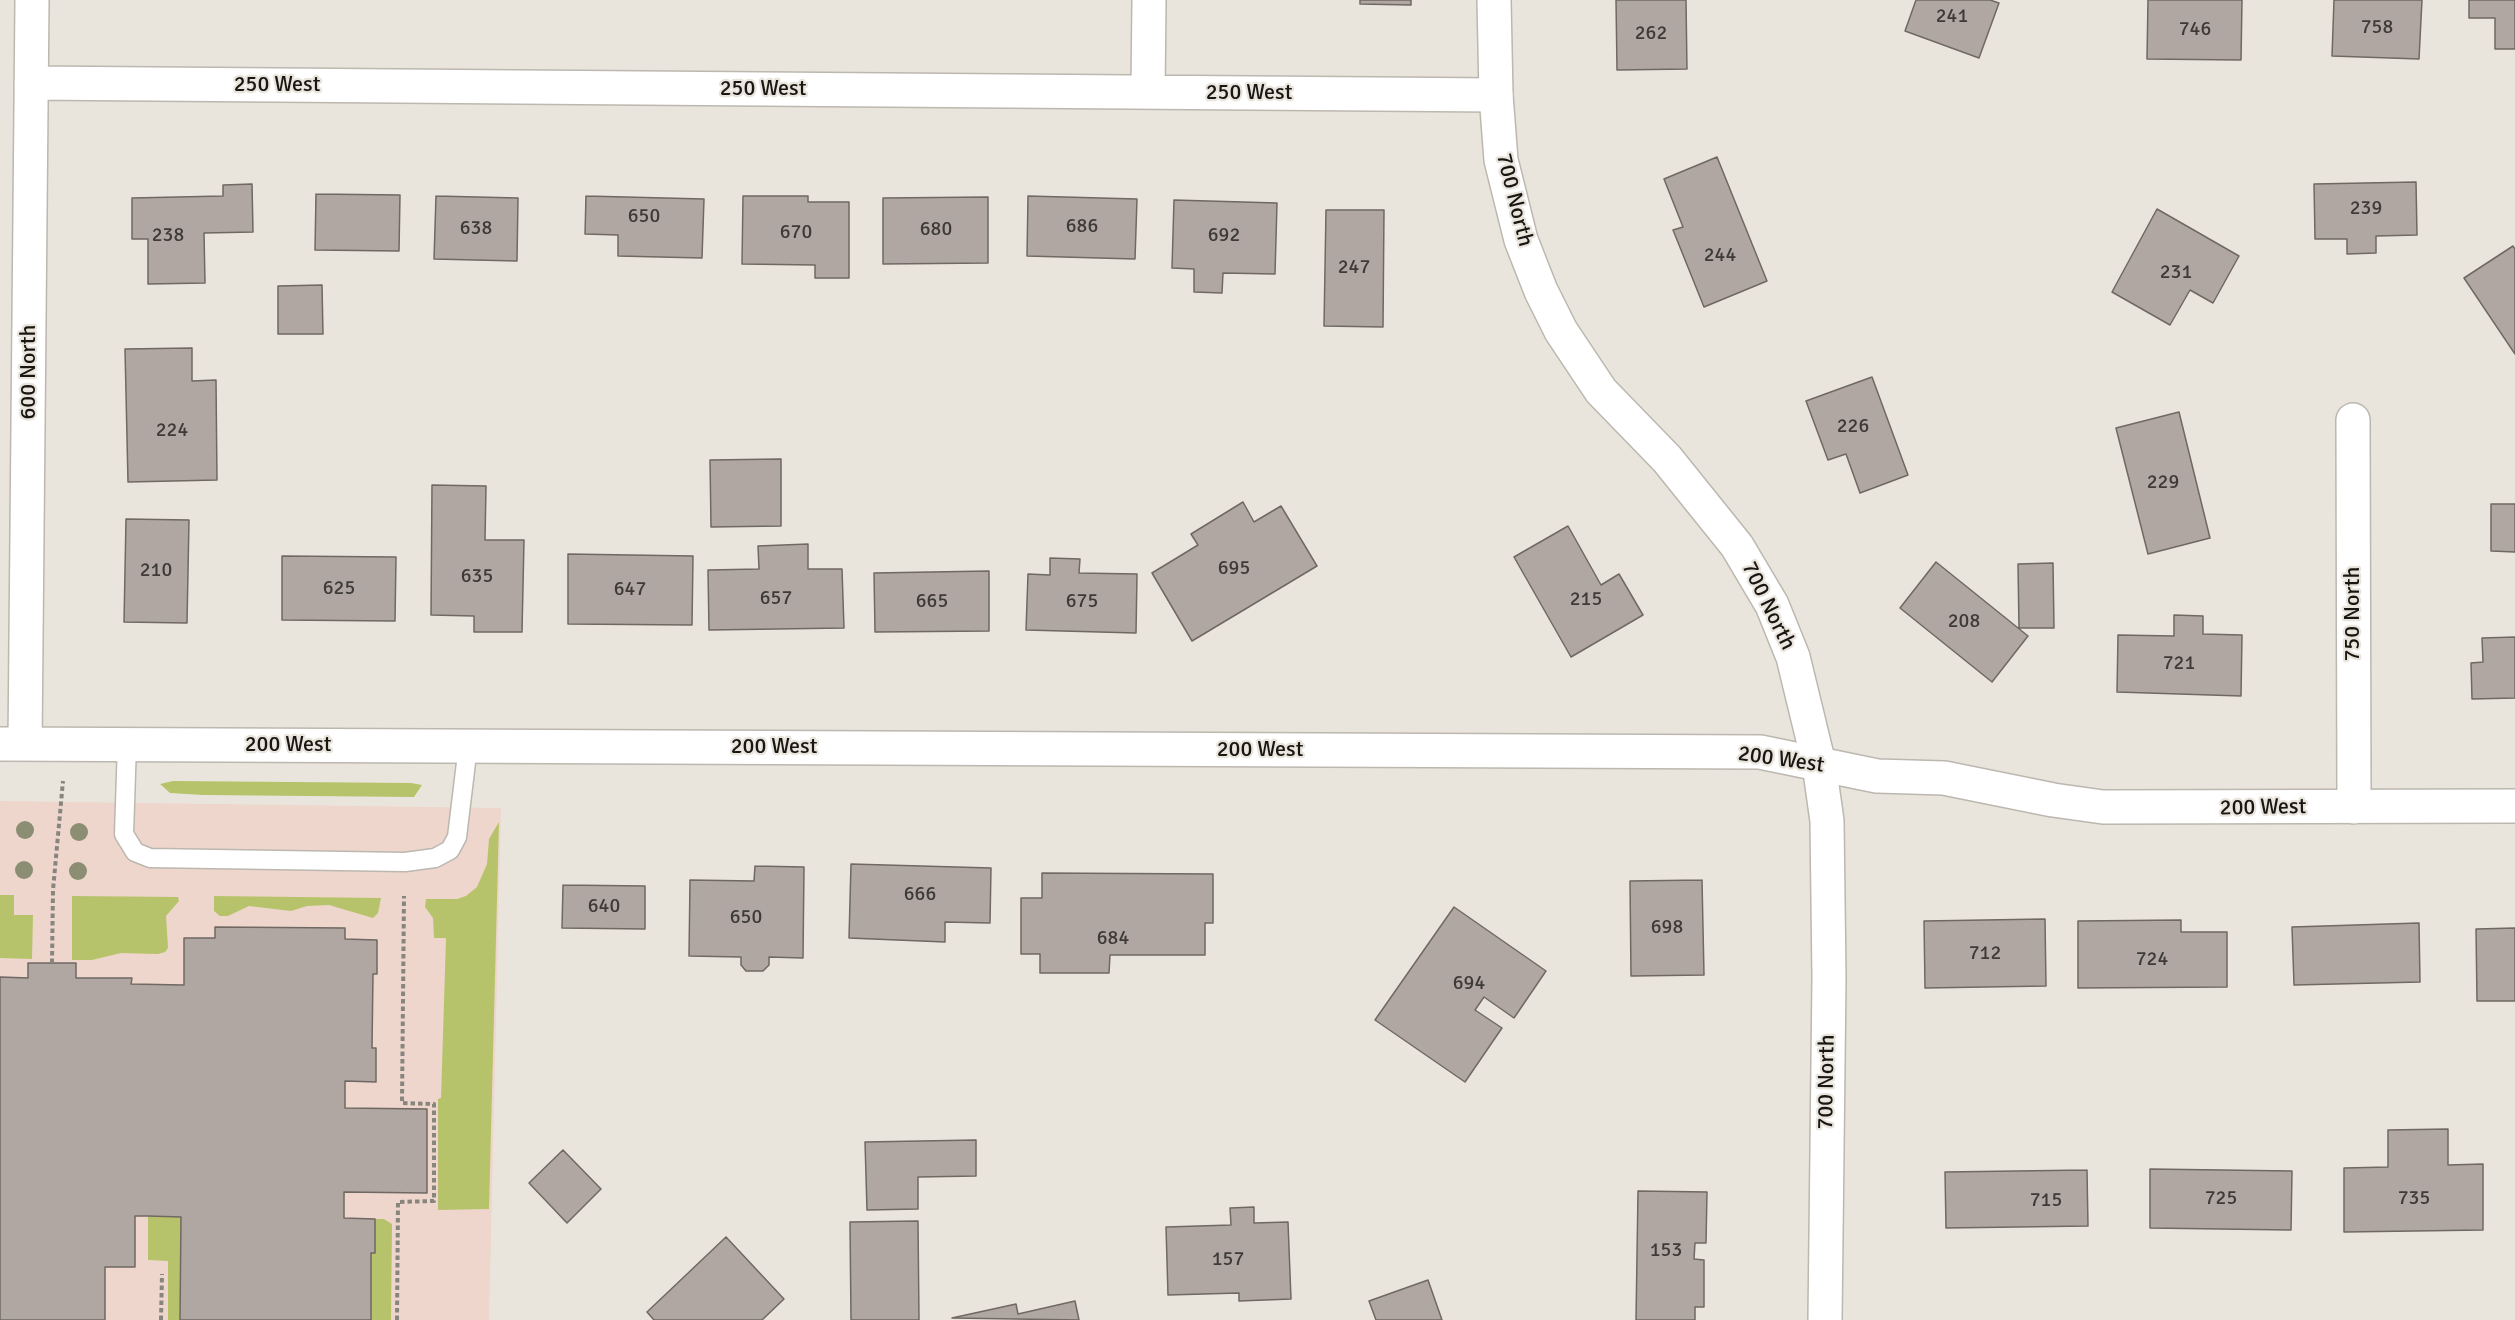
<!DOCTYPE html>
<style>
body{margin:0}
canvas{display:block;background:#eae5dc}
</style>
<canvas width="2515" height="1320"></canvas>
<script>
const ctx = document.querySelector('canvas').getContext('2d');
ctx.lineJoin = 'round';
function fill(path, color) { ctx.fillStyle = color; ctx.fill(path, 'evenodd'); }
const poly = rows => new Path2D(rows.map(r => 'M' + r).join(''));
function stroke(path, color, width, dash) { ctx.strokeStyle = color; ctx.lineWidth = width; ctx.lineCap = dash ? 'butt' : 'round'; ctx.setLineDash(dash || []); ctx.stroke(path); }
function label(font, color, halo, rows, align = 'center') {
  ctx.font = font + ' Signika,sans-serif'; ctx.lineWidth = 4.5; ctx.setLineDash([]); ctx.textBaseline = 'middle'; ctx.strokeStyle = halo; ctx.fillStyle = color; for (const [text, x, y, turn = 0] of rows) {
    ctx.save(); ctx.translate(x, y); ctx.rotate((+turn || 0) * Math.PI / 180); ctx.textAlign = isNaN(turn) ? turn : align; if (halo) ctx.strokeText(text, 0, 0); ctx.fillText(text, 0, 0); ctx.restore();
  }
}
const education = poly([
 [0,801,501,808,489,1320,0,1320]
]);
const green = poly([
 [173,781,411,783,422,785,414,797,203,795,170,793,160,784],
 [499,822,489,1209,438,1210,438,1099,441,1098,446,938,434,938,433,918,425,907,426,899,457,899,466,896,477,887,487,864,489,839],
 [0,895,14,895,14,915,33,915,32,959,0,958],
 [72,896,178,897,179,901,166,916,168,948,165,952,158,954,121,953,92,960,72,960],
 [214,896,381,898,378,913,373,918,329,905,307,906,291,911,249,906,228,916,220,916,214,911],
 [148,1216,181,1217,180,1320,168,1320,168,1261,148,1260],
 [375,1219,384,1219,392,1224,391,1320,371,1320,371,1253,375,1253]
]);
const building = poly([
 [1360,0,1411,0,1411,5,1360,4,1360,0],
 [1616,0,1686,0,1687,69,1617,70,1616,0],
 [1916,0,1990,0,1999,3,1979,58,1905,31,1916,0],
 [2148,0,2242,0,2241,60,2147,59,2148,0],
 [2334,0,2422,0,2419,59,2332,56,2334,0],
 [2469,0,2515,0,2515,49,2495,49,2495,18,2469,18,2469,0],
 [1717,157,1767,281,1704,307,1673,230,1683,227,1664,179,1717,157],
 [2416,182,2417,235,2376,236,2376,253,2347,254,2347,239,2315,239,2314,184,2416,182],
 [252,184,253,232,204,233,205,283,148,284,148,239,132,239,132,198,223,196,223,185,252,184],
 [316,194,400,195,399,251,315,250,316,194],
 [436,196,518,198,517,261,434,259,436,196],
 [586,196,704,199,702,258,618,256,618,235,585,234,586,196],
 [743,196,808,196,808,202,849,202,849,278,815,278,815,265,742,264,743,196],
 [1028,196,1137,199,1135,259,1027,256,1028,196],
 [988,197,988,263,883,264,883,198,988,197],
 [1174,200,1277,203,1275,274,1223,273,1222,293,1194,292,1194,269,1172,268,1174,200],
 [2157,209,2239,256,2213,303,2190,290,2170,325,2112,292,2157,209],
 [1326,210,1384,210,1383,327,1324,326,1326,210],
 [2513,246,2515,249,2515,354,2464,278,2513,246],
 [322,285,323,334,278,334,278,286,322,285],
 [192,348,192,381,216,380,217,480,128,482,125,349,192,348],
 [1872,377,1908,475,1860,493,1846,454,1828,460,1806,401,1872,377],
 [2179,412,2210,538,2148,554,2116,428,2179,412],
 [781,459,781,526,711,527,710,460,781,459],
 [432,485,486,486,485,540,524,540,522,632,474,632,474,616,431,615,432,485],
 [1243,502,1254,522,1281,506,1317,566,1192,641,1152,573,1198,545,1191,534,1243,502],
 [2491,504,2515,504,2515,552,2491,551,2491,504],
 [126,519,189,520,187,623,124,622,126,519],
 [1568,526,1601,585,1619,574,1643,615,1571,657,1514,557,1568,526],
 [808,544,808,569,842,569,844,628,709,630,708,570,759,569,758,546,808,544],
 [568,554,693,556,692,625,568,624,568,554],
 [282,556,396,557,395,621,282,620,282,556],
 [1050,558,1080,559,1079,573,1137,574,1136,633,1026,630,1028,574,1050,575,1050,558],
 [1936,562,2028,636,1992,682,1900,608,1936,562],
 [2053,563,2054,628,2019,628,2018,564,2053,563],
 [989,571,989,631,875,632,874,573,989,571],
 [2174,615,2203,616,2203,634,2242,635,2241,696,2117,692,2118,635,2174,636,2174,615],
 [2515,637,2515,698,2472,699,2471,663,2483,662,2482,638,2515,637],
 [851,864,991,868,990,923,945,922,945,942,849,938,851,864],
 [755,866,804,867,803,958,769,957,769,965,763,971,746,971,741,965,741,957,689,956,690,880,754,881,755,866],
 [1042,873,1213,874,1213,923,1205,923,1205,955,1110,955,1109,973,1040,973,1040,954,1021,954,1021,898,1042,898,1042,873],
 [1702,880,1704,975,1631,976,1630,881,1702,880],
 [563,885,645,886,645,929,562,928,563,885],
 [1454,907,1546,971,1514,1018,1484,997,1475,1010,1502,1028,1465,1082,1375,1020,1454,907],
 [2045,919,2046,986,1925,988,1924,921,2045,919],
 [2181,920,2181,932,2227,932,2227,987,2078,988,2078,921,2181,920],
 [2419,923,2420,982,2294,985,2292,927,2419,923],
 [215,927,345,928,345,939,377,940,377,974,373,974,372,1048,376,1048,376,1082,345,1081,345,1108,427,1109,427,1193,344,1192,344,1218,375,1219,375,1253,371,1253,371,1320,180,1320,181,1217,148,1216,135,1216,135,1267,105,1267,105,1320,0,1320,0,977,28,978,28,963,76,963,76,978,132,978,131,984,184,985,184,938,215,938,215,927],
 [2515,928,2515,1001,2477,1001,2476,929,2515,928],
 [2448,1129,2448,1165,2483,1164,2483,1230,2344,1232,2344,1168,2388,1167,2388,1130,2448,1129],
 [976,1140,976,1176,918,1177,918,1209,867,1210,865,1142,976,1140],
 [563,1150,601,1189,567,1223,529,1183,563,1150],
 [2150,1169,2292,1171,2291,1230,2150,1228,2150,1169],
 [2087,1170,2088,1226,1946,1228,1945,1172,2087,1170],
 [1638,1191,1707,1192,1706,1243,1695,1243,1694,1259,1704,1260,1704,1307,1695,1307,1695,1320,1636,1320,1638,1191],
 [1254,1207,1254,1223,1288,1222,1291,1299,1239,1301,1239,1293,1168,1295,1166,1227,1231,1225,1230,1208,1254,1207],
 [918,1221,919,1320,851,1320,850,1222,918,1221],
 [726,1237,784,1299,762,1320,654,1320,647,1312,726,1237],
 [1428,1280,1442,1320,1376,1320,1369,1301,1428,1280],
 [1075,1301,1079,1320,952,1318,1016,1304,1018,1314,1075,1301]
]);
const path = poly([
 [52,963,53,890,63,781],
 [161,1320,162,1274],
 [397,1320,398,1202,434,1201,434,1104,402,1103,404,896]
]);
const service = poly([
 [127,744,124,834,135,852,150,858,405,862,435,858,450,850,457,837,468,746]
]);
const minor = poly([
 [31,83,1496,95],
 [1148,92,1149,0],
 [2353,420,2354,807],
 [0,744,1760,752,1877,776,1944,778,2053,800,2103,807,2515,806],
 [25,744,32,0]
]);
const tertiary = poly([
 [1494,0,1496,95,1501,160,1521,240,1541,291,1561,331,1601,391,1667,459,1737,546,1772,605,1793,657,1819,764,1827,821,1829,978,1825,1320]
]);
const trees = [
 [25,830],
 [79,832],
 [24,870],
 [78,871]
];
const numberNames = [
 ["241",1952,17],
 ["758",2377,28],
 ["746",2195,30],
 ["262",1651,34],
 ["239",2366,209],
 ["650",644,217],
 ["686",1082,227],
 ["638",476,229],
 ["680",936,230],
 ["670",796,233],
 ["238",168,236],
 ["692",1224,236],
 ["244",1720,256],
 ["247",1354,268],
 ["231",2176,273],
 ["226",1853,427],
 ["224",172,431],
 ["229",2163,483],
 ["695",1234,569],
 ["210",156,571],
 ["635",477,577],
 ["625",339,589],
 ["647",630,590],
 ["657",776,599],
 ["215",1586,600],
 ["665",932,602],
 ["675",1082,602],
 ["208",1964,622],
 ["721",2179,664],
 ["666",920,895],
 ["640",604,907],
 ["650",746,918],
 ["698",1667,928],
 ["684",1113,939],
 ["712",1985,954],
 ["724",2152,960],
 ["694",1469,984],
 ["725",2221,1199],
 ["735",2414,1199],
 ["715",2046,1201],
 ["153",1666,1251],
 ["157",1228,1260]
];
const streetNames = [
 ["250 West",277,85],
 ["250 West",763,89],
 ["250 West",1249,93],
 ["700 North",1514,200,76],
 ["600 North",29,372,-90],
 ["700 North",1768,606,64],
 ["750 North",2353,614,-90],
 ["200 West",288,745],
 ["200 West",774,747],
 ["200 West",1260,750],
 ["200 West",1781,760,8],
 ["200 West",2263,808,-1],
 ["700 North",1827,1082,-89]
];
fill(education, '#eed6cd');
fill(green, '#b7c36a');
fill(building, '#b0a7a2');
stroke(building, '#6f6863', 1.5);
stroke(service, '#bcb7af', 21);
stroke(minor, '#bcb7af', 36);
stroke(tertiary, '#bcb7af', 36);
stroke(path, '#88857f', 4, [4.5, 3]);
stroke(service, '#fff', 18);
stroke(minor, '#fff', 33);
stroke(tertiary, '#fff', 33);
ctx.fillStyle = '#8c8e73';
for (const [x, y] of trees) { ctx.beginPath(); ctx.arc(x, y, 9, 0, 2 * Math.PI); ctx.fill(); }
label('20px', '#3e3a37', null, numberNames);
label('22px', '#181613', '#eae5dc', streetNames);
</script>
